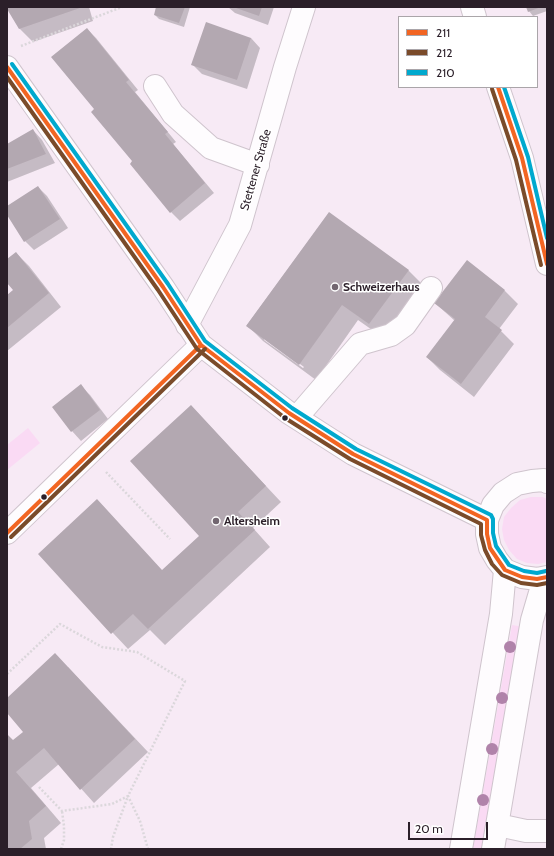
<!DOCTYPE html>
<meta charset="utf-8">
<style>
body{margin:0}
#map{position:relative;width:554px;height:856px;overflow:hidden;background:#f7eaf5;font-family:Cabin,sans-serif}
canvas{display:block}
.frame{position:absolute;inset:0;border:8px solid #2b1f29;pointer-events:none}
.legend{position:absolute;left:398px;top:16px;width:140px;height:72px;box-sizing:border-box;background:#fff;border:1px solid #aaa5a9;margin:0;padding:5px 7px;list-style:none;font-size:12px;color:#2b1f29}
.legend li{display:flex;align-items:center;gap:8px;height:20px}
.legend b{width:20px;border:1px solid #aaa5a9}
.scale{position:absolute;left:408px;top:822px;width:80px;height:18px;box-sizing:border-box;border:2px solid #2b1f29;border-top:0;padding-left:5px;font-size:12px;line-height:14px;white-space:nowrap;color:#2b1f29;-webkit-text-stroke:3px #fff;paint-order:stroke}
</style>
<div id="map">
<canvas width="554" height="856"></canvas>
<div class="frame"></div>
<ul class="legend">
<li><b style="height:5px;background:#f26522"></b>211</li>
<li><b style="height:5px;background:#7a4b2a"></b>212</li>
<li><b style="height:5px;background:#00a9ce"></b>210</li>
</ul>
<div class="scale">20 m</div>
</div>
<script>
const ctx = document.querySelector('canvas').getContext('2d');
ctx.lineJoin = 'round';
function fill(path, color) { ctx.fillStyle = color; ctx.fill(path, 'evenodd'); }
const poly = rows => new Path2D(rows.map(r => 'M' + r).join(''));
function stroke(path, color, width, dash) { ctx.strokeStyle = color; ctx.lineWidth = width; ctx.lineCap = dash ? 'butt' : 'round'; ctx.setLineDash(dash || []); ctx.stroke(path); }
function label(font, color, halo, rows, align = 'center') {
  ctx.font = font + ' Cabin,sans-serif'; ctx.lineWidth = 3; ctx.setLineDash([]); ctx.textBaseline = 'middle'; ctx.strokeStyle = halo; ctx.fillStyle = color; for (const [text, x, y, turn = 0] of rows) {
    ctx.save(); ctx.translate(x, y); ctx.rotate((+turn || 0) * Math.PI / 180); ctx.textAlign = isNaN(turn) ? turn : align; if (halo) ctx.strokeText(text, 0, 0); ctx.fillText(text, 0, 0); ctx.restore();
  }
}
const green = poly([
 [28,428,40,443,7,470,7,445],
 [531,497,543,497,547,499,547,562,538,564,527,563,517,559,509,550,504,540,502,529,504,517,511,508,520,500],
 [512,625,524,627,484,849,473,849]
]);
const shadow = poly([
 [7,7,89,7,93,21,33,42,20,29],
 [157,7,190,7,184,27,159,19,155,15],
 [228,7,274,7,268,25,235,13],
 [527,7,547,7,547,11,533,16,529,11],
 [87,29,96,38,138,90,135,92,176,142,173,144,214,193,180,221,171,212,95,109],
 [251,38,260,48,247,89,202,74,192,64],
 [33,130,42,140,55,163,7,182,7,145],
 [38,187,47,196,68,228,34,250,25,241,7,213,7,207],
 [329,213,409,271,425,287,385,339,358,320,316,380,263,341,247,325],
 [264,337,304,367,303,368,264,340],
 [16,253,29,266,61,307,7,351,7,296,14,290,7,281,7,260],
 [467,261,505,291,518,304,499,329,514,344,474,397,440,370,427,357,455,321,435,303],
 [81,386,90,395,108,419,81,441,72,431,53,407],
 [191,406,281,502,253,528,270,547,165,645,150,630,128,649,39,554,163,571,200,536],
 [68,667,148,752,94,803,59,764,31,788,61,823,44,838,46,849,7,849,7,735,13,741,24,732,7,711,7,700]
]);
const building = poly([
 [7,7,83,7,19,29,7,9],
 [156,7,185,7,179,23,154,15],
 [233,7,262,7,259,16],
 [526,7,541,7,528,12],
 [206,22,251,38,237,80,191,65],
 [87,28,129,80,126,82,168,132,165,134,205,183,170,213,130,164,132,161,91,112,94,109,51,57],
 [33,129,46,154,7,169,7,144],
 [38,186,60,219,24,242,7,215,7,206],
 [329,212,409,270,369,324,342,305,299,365,246,326],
 [16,252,49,293,7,328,7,295,13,290,7,283,7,259],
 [467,260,505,290,485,317,502,330,461,384,426,357,455,319,434,303],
 [81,384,100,410,71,432,52,407],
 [191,405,266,486,238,512,255,530,148,629,133,614,111,634,38,554,97,499,162,570,199,536,130,461],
 [55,653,135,739,80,790,44,748,16,772,46,806,29,821,32,839,20,849,7,849,7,734,13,740,23,732,7,713,7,698]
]);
const path = poly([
 [21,46,122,7],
 [106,472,170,539],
 [7,674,60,624,102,647,137,652,185,681,128,796,140,821,148,849],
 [39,787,62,811,112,804,128,796,113,837,111,849],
 [61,849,64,840,64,826,62,811]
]);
const minor = poly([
 [7,67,163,287,201,345,289,413,353,454,487,520],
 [155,86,173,114,211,148,258,165],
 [187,325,240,225,285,67,304,7],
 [297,417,360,344,391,335,405,325,431,288],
 [7,533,201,345],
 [498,825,526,831,547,831]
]);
const major = poly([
 [472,7,475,17],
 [498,87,522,158,547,264],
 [547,482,544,480,532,481,517,484,503,493,493,505,487,520,487,534,490,548,497,560,505,570,522,577,537,579,547,577],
 [461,849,501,614,505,570],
 [493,849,532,620,542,586,547,579]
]);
const bus1 = poly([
 [7,67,163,287,201,345,289,413,353,454,487,520,487,534,490,548,505,570,522,577,537,579,547,577],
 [498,87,522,158,547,264],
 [7,533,201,345]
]);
const bus2 = poly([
 [7,77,158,290,197,349,285,418,350,459,481,524,481,535,485,550,492,564,502,575,521,583,537,585,547,583],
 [492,89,516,160,541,265],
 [11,537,205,349]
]);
const bus3 = poly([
 [12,64,168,284,205,341,292,408,356,449,491,515,493,519,493,533,496,546,509,565,524,571,537,573,546,571],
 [504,87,528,157,547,238]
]);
const trees = [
 [510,647],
 [502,698],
 [492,749],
 [483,800]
];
const markers = [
 [335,287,4,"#726670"],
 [285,418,3.5,"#2b1f29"],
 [44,497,3.5,"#2b1f29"],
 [216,521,4,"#726670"]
];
const streetNames = [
 ["Stettener Straße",256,170,-74]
];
const poiNames = [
 ["Schweizerhaus",343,287],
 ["Altersheim",224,521]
];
fill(green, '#fadaf4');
fill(shadow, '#0003');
fill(building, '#b3a8b1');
stroke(minor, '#cfc4cd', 24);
stroke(major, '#cfc4cd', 24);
stroke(path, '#dbd7db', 2.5, [2, 2]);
stroke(minor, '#fefcfe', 22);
stroke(major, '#fefcfe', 22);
stroke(bus1, '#f26522', 4);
stroke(bus2, '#7a4b2a', 4);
stroke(bus3, '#00a9ce', 4);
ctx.fillStyle = '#b083aa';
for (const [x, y] of trees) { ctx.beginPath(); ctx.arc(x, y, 6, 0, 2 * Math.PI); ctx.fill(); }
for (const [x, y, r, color] of markers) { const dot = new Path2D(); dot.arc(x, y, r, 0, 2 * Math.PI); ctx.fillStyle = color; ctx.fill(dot); stroke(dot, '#fff', 1.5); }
label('12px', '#2b1f29', '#fff', streetNames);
label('bold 12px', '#2b1f29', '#fff', poiNames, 'left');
</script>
